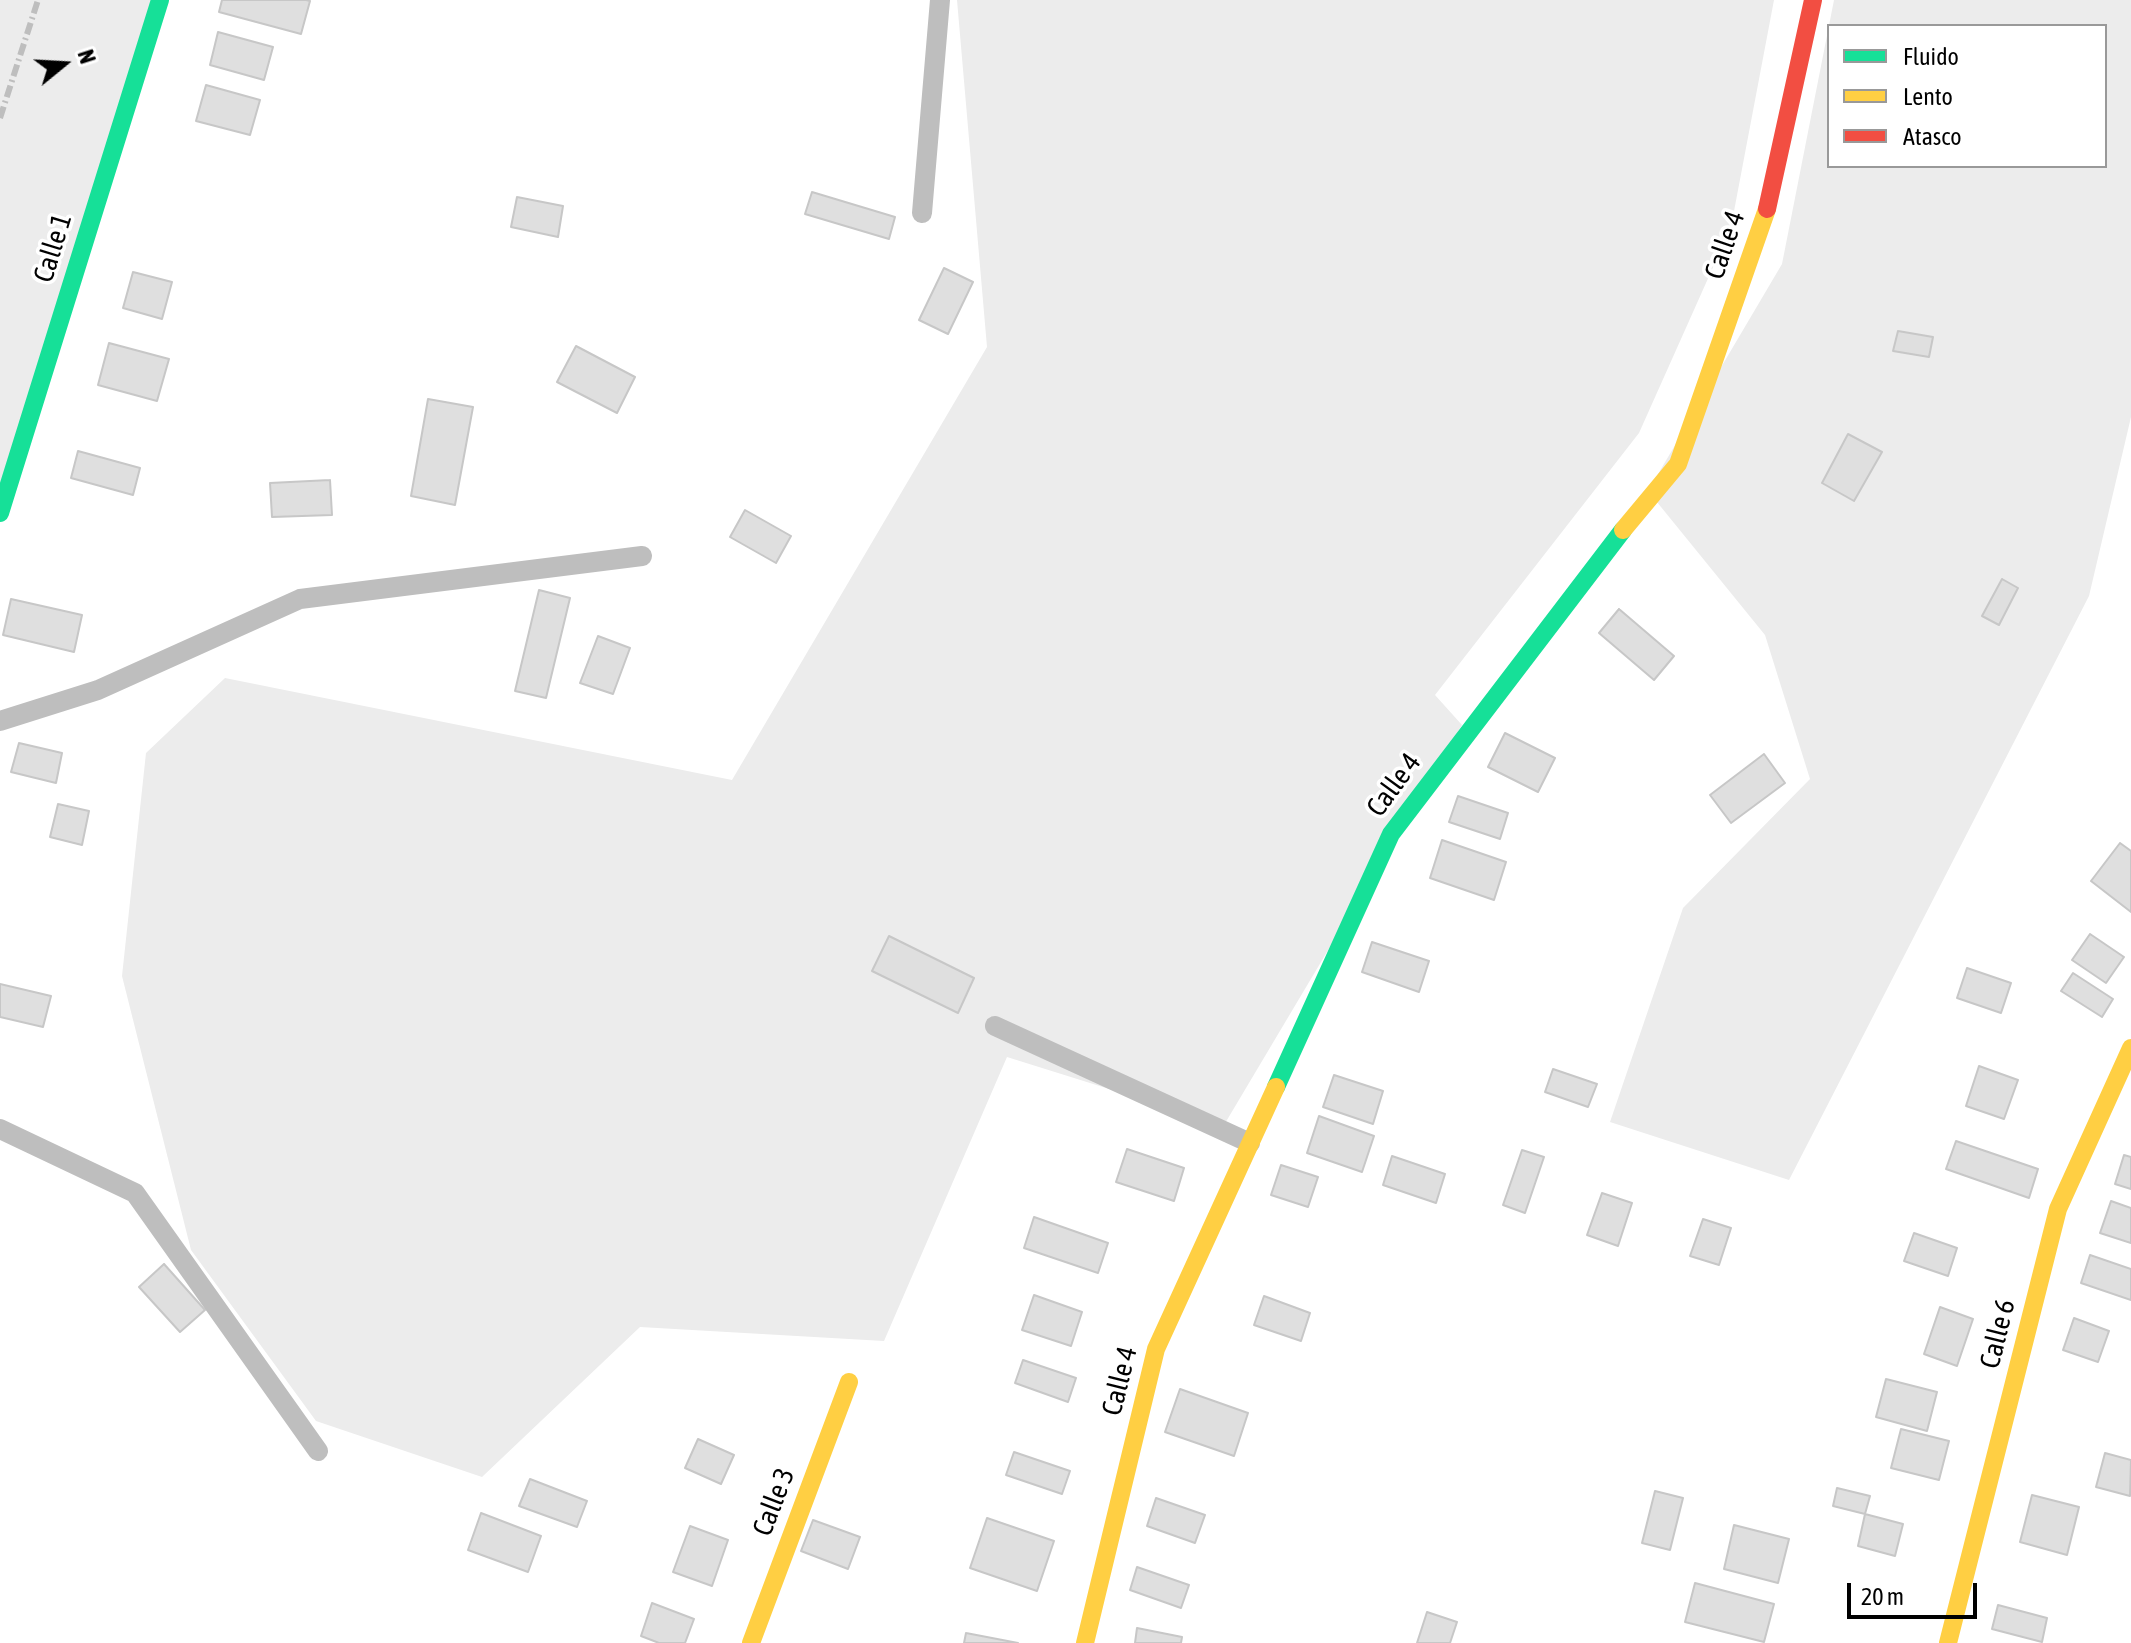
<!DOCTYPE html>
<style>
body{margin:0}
#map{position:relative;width:2131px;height:1643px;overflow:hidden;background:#fff;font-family:"Asap Condensed",sans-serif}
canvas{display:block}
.legend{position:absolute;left:1827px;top:24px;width:280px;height:144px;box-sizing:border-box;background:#fff;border:2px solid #999;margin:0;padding:10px 14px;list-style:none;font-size:24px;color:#000}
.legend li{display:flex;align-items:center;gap:16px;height:40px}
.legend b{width:40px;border:2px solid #999}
.north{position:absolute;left:24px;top:24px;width:80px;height:80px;-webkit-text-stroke:6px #fff;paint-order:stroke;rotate:72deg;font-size:22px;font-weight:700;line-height:32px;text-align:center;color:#000}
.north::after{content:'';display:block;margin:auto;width:28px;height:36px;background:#000;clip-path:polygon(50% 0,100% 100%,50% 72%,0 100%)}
.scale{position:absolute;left:1847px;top:1583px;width:130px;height:36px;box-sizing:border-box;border:4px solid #000;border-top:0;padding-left:10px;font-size:24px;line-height:28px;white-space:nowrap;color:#000;-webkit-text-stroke:6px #fff;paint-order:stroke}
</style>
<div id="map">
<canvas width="2131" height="1643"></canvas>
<ul class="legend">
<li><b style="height:10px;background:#16e098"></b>Fluido</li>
<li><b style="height:10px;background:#ffcf43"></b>Lento</li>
<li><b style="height:10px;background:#f24e42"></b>Atasco</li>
</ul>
<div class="north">N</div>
<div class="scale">20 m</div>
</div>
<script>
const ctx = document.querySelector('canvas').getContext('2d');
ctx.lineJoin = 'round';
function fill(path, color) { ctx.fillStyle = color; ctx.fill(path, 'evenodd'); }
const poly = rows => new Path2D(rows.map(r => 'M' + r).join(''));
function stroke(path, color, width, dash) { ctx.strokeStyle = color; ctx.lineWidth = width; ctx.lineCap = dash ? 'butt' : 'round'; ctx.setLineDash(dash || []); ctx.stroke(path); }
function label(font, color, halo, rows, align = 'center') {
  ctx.font = font + ' "Asap Condensed",sans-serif'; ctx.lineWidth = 7; ctx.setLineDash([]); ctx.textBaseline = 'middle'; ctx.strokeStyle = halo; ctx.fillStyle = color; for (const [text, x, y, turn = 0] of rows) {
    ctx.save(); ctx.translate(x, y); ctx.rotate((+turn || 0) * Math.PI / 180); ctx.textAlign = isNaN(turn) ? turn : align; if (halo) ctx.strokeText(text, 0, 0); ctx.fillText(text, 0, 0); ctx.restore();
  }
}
const green = poly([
 [0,0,169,0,0,521],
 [957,0,1774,0,1731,227,1639,433,1435,695,1462,725,1224,1125,1007,1057,884,1341,640,1327,482,1477,316,1421,191,1250,122,976,146,753,225,678,732,780,987,347],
 [1834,0,2131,0,2131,417,2089,596,1789,1180,1610,1122,1683,908,1810,779,1765,635,1648,491,1782,264],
 [1829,26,2105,26,2105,166,1829,166]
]);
const building = poly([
 [222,0,306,0,310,1,301,34,219,12,222,0],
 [218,32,273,47,264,80,210,65,218,32],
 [206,85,260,100,250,135,196,121,206,85],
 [812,192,895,217,889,239,805,214,812,192],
 [517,197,563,206,558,237,511,227,517,197],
 [944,268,973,282,948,334,919,320,944,268],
 [133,272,172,282,162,319,123,308,133,272],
 [1898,331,1933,337,1929,357,1893,351,1898,331],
 [109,343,169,359,157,401,98,385,109,343],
 [576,346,635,377,617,413,557,382,576,346],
 [428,399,473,407,455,505,411,496,428,399],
 [1848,434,1882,452,1854,501,1822,483,1848,434],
 [78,451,140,468,133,495,71,478,78,451],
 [330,480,332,515,272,517,270,483,330,480],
 [745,510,791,536,776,563,730,537,745,510],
 [2002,579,2018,588,1999,625,1982,616,2002,579],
 [539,590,570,598,546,698,515,691,539,590],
 [11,599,82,615,74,652,3,635,11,599],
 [1619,609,1674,656,1654,680,1599,633,1619,609],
 [598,636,630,648,613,694,580,683,598,636],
 [1505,733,1555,758,1538,792,1488,767,1505,733],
 [19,743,62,753,56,783,11,772,19,743],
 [1764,754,1785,783,1731,823,1710,795,1764,754],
 [1458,796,1508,813,1500,839,1449,822,1458,796],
 [58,804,89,811,82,845,50,837,58,804],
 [1442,840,1506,862,1494,900,1430,878,1442,840],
 [2120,843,2131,851,2131,912,2091,881,2120,843],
 [2090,934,2124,957,2106,983,2072,960,2090,934],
 [889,936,974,978,958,1013,872,971,889,936],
 [1372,942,1429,961,1419,992,1362,972,1372,942],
 [1967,968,2011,983,2001,1013,1957,998,1967,968],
 [2073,973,2113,999,2102,1017,2061,991,2073,973],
 [0,984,51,996,43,1027,0,1017,0,984],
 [1979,1066,2018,1080,2004,1119,1966,1106,1979,1066],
 [1553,1069,1597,1084,1588,1107,1545,1092,1553,1069],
 [1334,1075,1383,1091,1373,1124,1323,1107,1334,1075],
 [1319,1116,1374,1136,1362,1172,1307,1153,1319,1116],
 [1956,1141,2038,1169,2029,1198,1946,1169,1956,1141],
 [1127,1149,1184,1168,1174,1201,1116,1182,1127,1149],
 [1522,1150,1544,1157,1525,1213,1503,1205,1522,1150],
 [2124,1155,2131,1157,2131,1189,2115,1184,2124,1155],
 [1392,1156,1445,1174,1436,1203,1383,1185,1392,1156],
 [1281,1165,1318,1177,1308,1207,1271,1195,1281,1165],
 [1602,1193,1632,1203,1618,1246,1587,1235,1602,1193],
 [2111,1201,2131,1208,2131,1243,2100,1233,2111,1201],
 [1034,1217,1108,1243,1098,1273,1024,1248,1034,1217],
 [1703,1219,1731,1228,1719,1265,1690,1256,1703,1219],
 [1914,1233,1957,1248,1948,1276,1904,1261,1914,1233],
 [2090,1255,2131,1269,2131,1300,2081,1283,2090,1255],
 [164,1264,205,1310,180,1332,139,1287,164,1264],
 [1034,1295,1082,1312,1071,1346,1022,1330,1034,1295],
 [1264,1296,1310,1313,1301,1341,1254,1325,1264,1296],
 [1940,1307,1973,1319,1957,1366,1924,1354,1940,1307],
 [2074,1318,2109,1331,2098,1362,2063,1350,2074,1318],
 [1023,1360,1076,1378,1068,1402,1015,1383,1023,1360],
 [1886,1379,1937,1392,1927,1431,1876,1417,1886,1379],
 [1180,1389,1248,1413,1234,1456,1165,1432,1180,1389],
 [1901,1429,1949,1441,1939,1480,1891,1468,1901,1429],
 [698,1439,734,1455,721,1484,685,1468,698,1439],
 [1014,1452,1070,1471,1062,1494,1006,1475,1014,1452],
 [2105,1453,2131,1460,2130,1496,2096,1487,2105,1453],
 [530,1479,587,1501,577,1527,519,1506,530,1479],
 [1837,1488,1870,1496,1865,1514,1833,1506,1837,1488],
 [1655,1491,1683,1498,1670,1550,1642,1543,1655,1491],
 [2032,1495,2079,1507,2067,1555,2020,1542,2032,1495],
 [1156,1498,1205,1515,1195,1543,1147,1526,1156,1498],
 [481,1513,541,1536,528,1572,468,1550,481,1513],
 [1865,1514,1903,1524,1895,1556,1858,1546,1865,1514],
 [987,1518,1054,1541,1037,1591,970,1568,987,1518],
 [813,1520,860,1537,848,1569,801,1551,813,1520],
 [1734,1525,1789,1539,1778,1583,1724,1569,1734,1525],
 [690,1526,728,1540,712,1586,673,1572,690,1526],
 [1137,1567,1189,1585,1181,1608,1130,1590,1137,1567],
 [1695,1583,1774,1604,1764,1642,1685,1622,1695,1583],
 [652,1603,694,1619,685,1643,659,1643,641,1636,652,1603],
 [1998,1605,2047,1618,2042,1642,1992,1629,1998,1605],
 [1427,1612,1457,1622,1450,1643,1417,1643,1427,1612],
 [1137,1628,1182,1637,1181,1643,1135,1643,1137,1628],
 [966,1633,1018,1643,964,1643,966,1633]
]);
const lane = poly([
 [922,213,940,0],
 [0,721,98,690,300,599,642,556],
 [995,1026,1250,1143],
 [0,1129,135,1193,318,1451]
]);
const fast = poly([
 [0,513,160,0],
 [1276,1087,1391,834,1623,530]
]);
const slow = poly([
 [1623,530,1678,464,1767,209],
 [751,1643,849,1382],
 [1085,1643,1156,1349,1276,1087],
 [1948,1643,2058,1209,2131,1048]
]);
const jam = poly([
 [1767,209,1813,0]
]);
const rail = poly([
 [0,118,38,0]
]);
const streetNames = [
 ["Calle 4",1725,245,-71],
 ["Calle 1",53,248,-73],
 ["Calle 4",1394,785,-54],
 ["Calle 6",1998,1334,-76],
 ["Calle 4",1120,1381,-76],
 ["Calle 3",774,1502,-69]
];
fill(green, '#ececec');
fill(building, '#dfdfdf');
stroke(building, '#c7c7c7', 2);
stroke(lane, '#bebebe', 20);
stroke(fast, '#16e098', 18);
stroke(slow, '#ffcf43', 18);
stroke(jam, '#f24e42', 18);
stroke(rail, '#bebebe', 6, [12, 4, 2, 4]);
label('28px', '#000', '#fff', streetNames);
</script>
